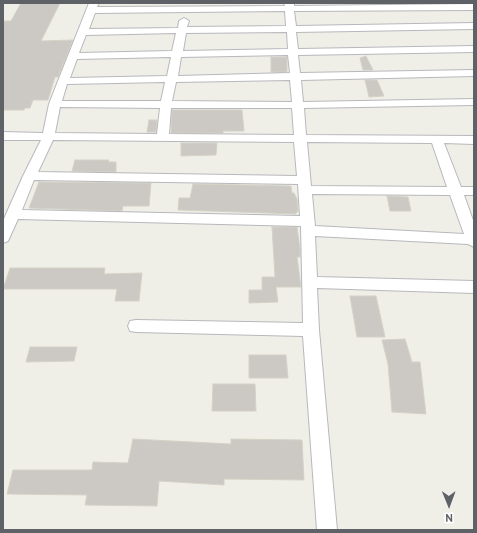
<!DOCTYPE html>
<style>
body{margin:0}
#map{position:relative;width:477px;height:533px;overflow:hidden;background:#f0efe7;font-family:Overpass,sans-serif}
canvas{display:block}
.frame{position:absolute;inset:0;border:4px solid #5e6166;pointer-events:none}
.north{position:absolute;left:429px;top:485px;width:40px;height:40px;-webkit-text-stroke:3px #fff;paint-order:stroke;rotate:179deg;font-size:11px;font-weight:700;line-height:16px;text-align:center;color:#5e6166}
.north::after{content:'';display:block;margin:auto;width:14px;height:18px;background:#5e6166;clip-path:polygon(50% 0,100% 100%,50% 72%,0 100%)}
</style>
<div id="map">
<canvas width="477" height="533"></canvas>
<div class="frame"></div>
<div class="north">N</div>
</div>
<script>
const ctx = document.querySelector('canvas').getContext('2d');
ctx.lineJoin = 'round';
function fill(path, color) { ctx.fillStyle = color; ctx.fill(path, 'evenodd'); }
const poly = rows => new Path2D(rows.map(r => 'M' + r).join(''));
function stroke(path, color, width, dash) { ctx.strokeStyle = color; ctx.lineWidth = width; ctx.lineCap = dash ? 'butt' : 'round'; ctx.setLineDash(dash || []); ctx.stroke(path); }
const building = poly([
 [21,3,60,3,41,41,73,40,58,77,55,77,48,100,33,100,30,108,25,108,24,110,3,110,3,21,11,21,21,3],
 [366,56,373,70,363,70,360,58,366,56],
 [271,57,287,57,287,72,271,72,271,57],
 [365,80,377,80,384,96,369,97,365,80],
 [172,110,242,110,244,131,223,131,223,133,171,133,172,110],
 [149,120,157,120,156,132,147,132,149,120],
 [181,143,217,143,216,155,181,156,181,143],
 [75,160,109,160,108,162,116,162,116,172,72,171,75,160],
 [39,182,151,183,149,206,123,206,122,211,29,208,39,182],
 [193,184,291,186,292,193,294,193,297,199,298,212,296,212,296,214,178,210,179,198,190,198,193,184],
 [387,196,408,197,411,211,390,211,387,196],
 [272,227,297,227,300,249,300,257,297,257,301,287,276,287,278,302,249,303,249,290,262,290,262,277,275,277,272,227],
 [10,268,105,268,104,274,142,273,139,301,115,301,117,289,3,289,10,268],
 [350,296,376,296,385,337,357,337,350,296],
 [405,339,412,362,420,362,426,414,392,412,388,364,382,340,405,339],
 [30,347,77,347,74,361,26,362,30,347],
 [249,355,286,355,288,378,249,378,249,355],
 [213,384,255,384,256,411,212,411,213,384],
 [133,439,231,444,231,439,302,440,304,480,224,479,224,485,159,481,157,506,85,505,87,495,7,494,13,470,92,470,93,462,128,463,133,439]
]);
const minor = poly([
 [89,3,99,3,97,7,285,6,284,3,294,3,294,6,474,4,474,10,294,11,296,26,474,23,474,29,296,32,298,49,474,46,474,52,298,55,300,73,474,70,474,76,301,80,303,102,474,99,474,105,304,108,306,135,474,136,474,144,444,143,461,187,474,187,474,195,464,195,474,223,474,247,468,244,315,236,317,277,474,281,474,293,317,288,319,330,337,530,317,530,303,336,136,332,130,331,128,326,130,321,136,320,303,323,301,226,18,219,8,241,3,243,3,221,23,176,41,140,3,140,3,132,43,133,49,104,58,81,89,3],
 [285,11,286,26,187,27,189,21,184,18,179,21,178,28,89,29,95,13,285,11],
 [287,32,288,49,183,51,186,33,287,32],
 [176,33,172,51,79,53,86,35,176,33],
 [288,55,290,73,178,76,181,57,288,55],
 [171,57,167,76,70,78,77,59,171,57],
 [290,80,292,102,172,101,176,82,290,80],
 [165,82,161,101,62,101,67,84,165,82],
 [60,107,160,108,157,134,55,133,60,107],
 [171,108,292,108,294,135,169,134,171,108],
 [53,140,294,142,297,176,38,172,53,140],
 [307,142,432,143,447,187,311,186,307,142],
 [34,180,298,184,300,216,22,210,34,180],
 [312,194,450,195,464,234,315,226,312,194]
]);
fill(building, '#ccc9c4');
stroke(building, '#d4d2c5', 1);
stroke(minor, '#b7b8bd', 2);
fill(minor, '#fff');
</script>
